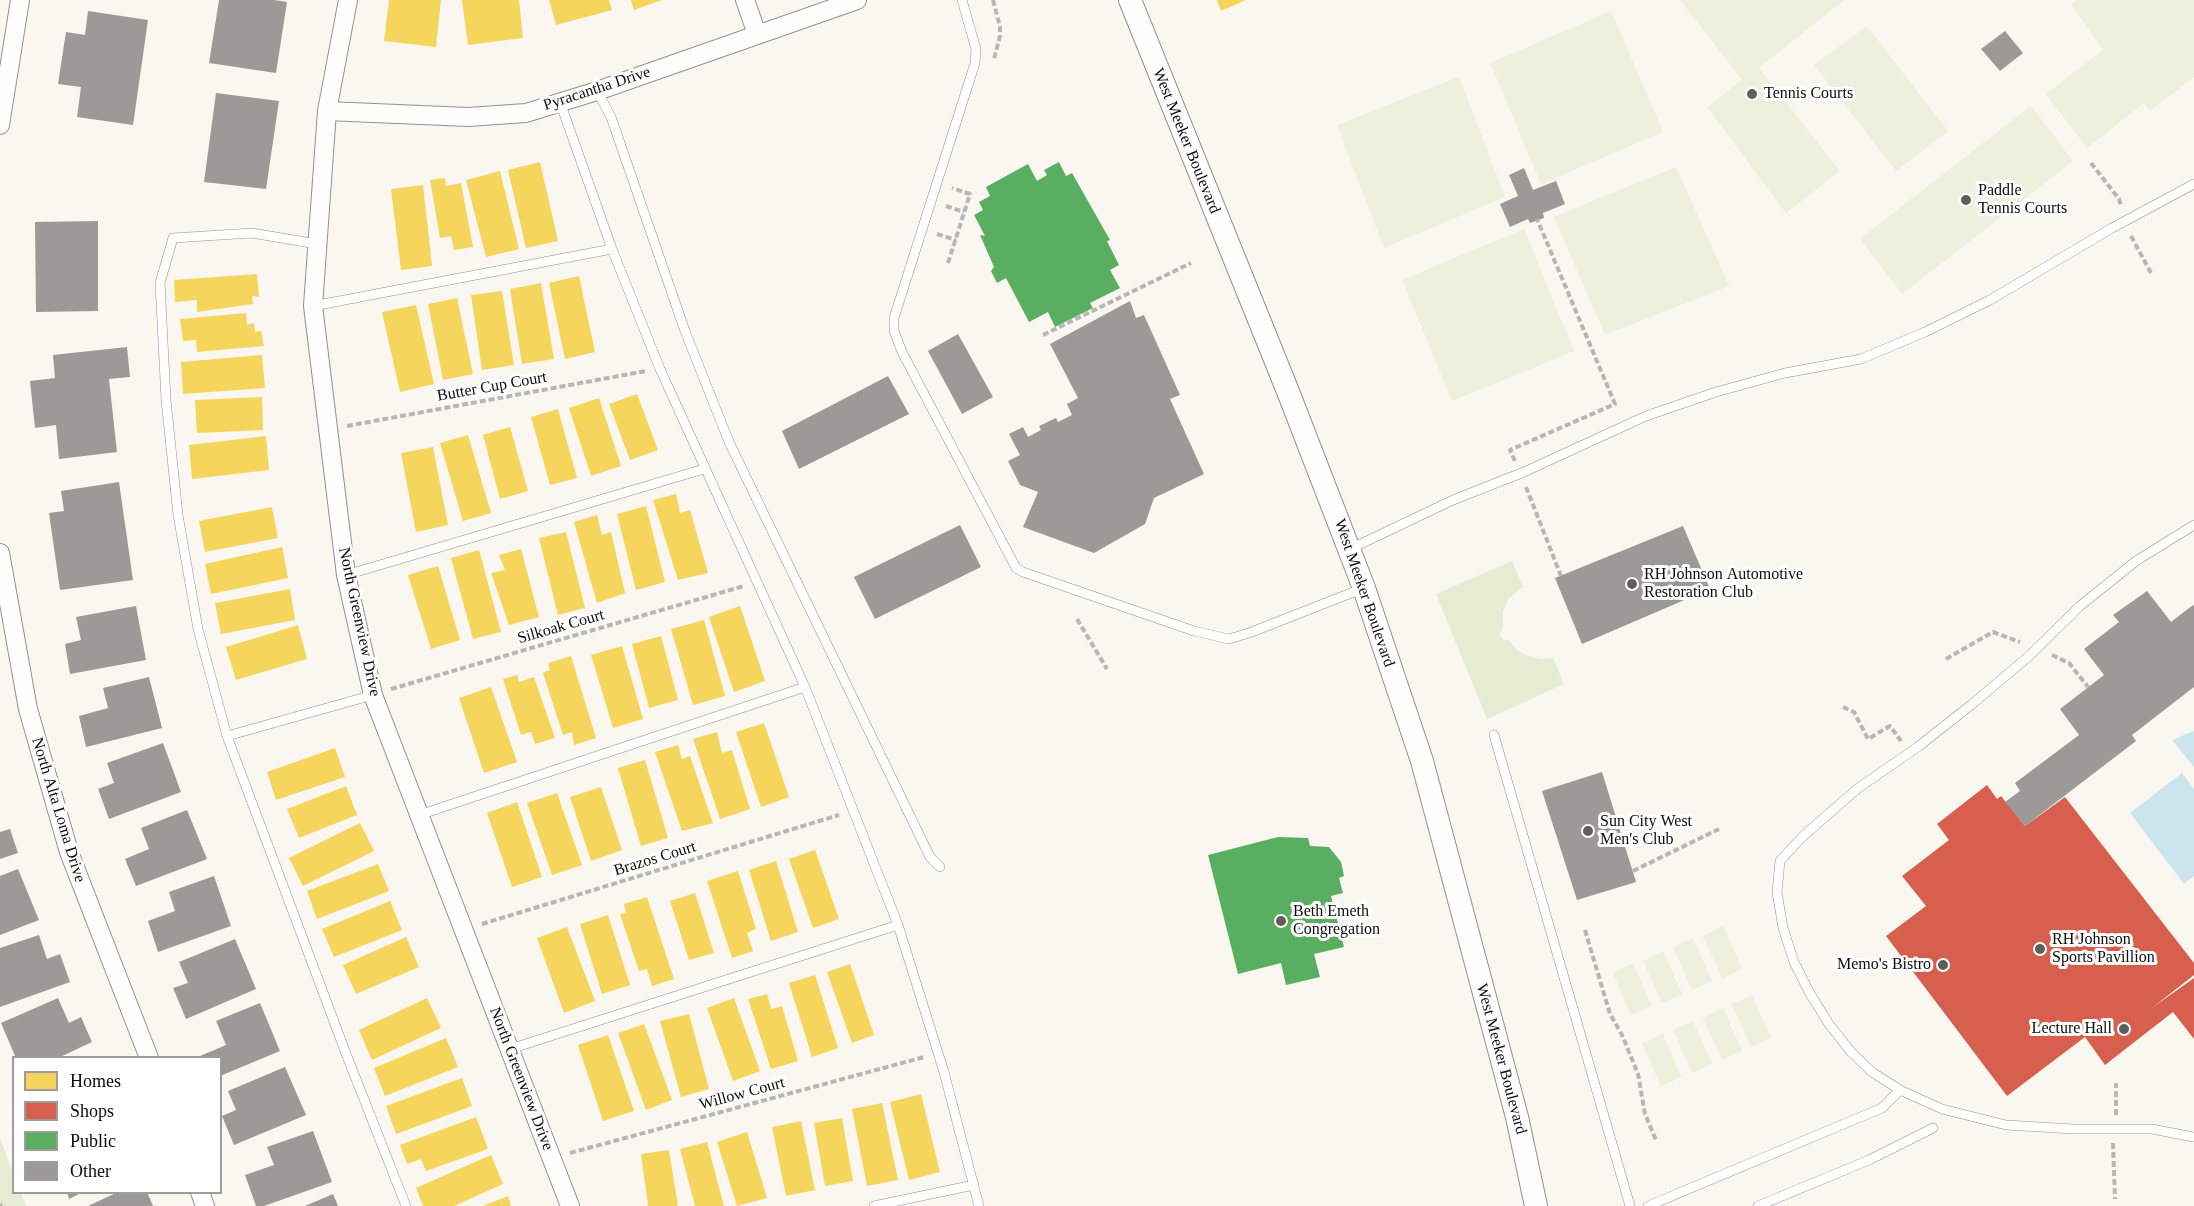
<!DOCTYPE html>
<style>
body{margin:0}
#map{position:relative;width:2194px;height:1206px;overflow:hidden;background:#f9f7f0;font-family:Georgia,serif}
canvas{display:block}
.legend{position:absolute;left:12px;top:1056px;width:210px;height:138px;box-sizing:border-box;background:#fff;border:2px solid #9d9d9d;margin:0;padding:8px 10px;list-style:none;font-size:18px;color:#0b0b0b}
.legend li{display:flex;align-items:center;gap:12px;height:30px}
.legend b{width:30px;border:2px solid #9d9d9d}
</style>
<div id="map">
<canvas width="2194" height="1206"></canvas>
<ul class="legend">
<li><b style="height:16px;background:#f6d55c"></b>Homes</li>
<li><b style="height:16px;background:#d6604d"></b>Shops</li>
<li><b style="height:16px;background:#5aae61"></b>Public</li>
<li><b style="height:16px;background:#9c9a96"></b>Other</li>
</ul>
</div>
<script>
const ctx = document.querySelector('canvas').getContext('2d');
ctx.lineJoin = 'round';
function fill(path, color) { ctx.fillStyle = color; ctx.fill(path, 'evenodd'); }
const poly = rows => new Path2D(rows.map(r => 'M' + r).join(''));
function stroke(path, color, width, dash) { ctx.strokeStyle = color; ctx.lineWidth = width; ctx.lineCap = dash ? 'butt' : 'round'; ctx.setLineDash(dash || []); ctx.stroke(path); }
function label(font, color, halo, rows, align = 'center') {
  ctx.font = font + ' Georgia,serif'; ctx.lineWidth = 6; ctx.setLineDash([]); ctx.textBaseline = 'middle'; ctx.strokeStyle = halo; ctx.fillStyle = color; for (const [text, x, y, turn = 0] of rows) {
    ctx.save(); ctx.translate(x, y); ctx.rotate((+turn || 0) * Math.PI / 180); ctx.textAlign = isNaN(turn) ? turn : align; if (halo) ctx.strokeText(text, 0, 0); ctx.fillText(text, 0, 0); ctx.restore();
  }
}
const green = poly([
 [1512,561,1523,587,1509,598,1503,611,1503,628,1499,635,1504,640,1508,640,1518,651,1528,656,1540,659,1553,658,1564,684,1487,719,1436,594],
 [0,1139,13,1173,14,1192,21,1193,26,1206,0,1206]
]);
const pitch = poly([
 [1680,0,1844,0,1759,68,1840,171,1786,213,1707,107,1742,80],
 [2077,0,2194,0,2194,77,2150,111,2144,103,2087,148,2046,94,2103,50,2071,4],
 [1611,11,1663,132,1541,184,1490,63],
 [1867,26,1948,131,1896,171,1814,65],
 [1459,77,1505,197,1384,248,1337,125],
 [2031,106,2073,161,1902,294,1860,239],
 [1676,167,1729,286,1605,335,1554,217],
 [1524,229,1574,351,1452,401,1402,280],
 [1723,926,1742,969,1722,978,1703,936],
 [1693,938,1712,981,1692,990,1673,947],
 [1663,951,1682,994,1662,1003,1643,961],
 [1633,963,1652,1006,1631,1015,1613,973],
 [1752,995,1771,1038,1751,1047,1732,1004],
 [1723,1008,1742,1051,1722,1060,1703,1018],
 [1693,1021,1712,1064,1692,1073,1673,1030],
 [1663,1034,1681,1077,1661,1086,1642,1043]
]);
const water = poly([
 [2194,731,2194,767,2172,740],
 [2182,773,2194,789,2194,876,2184,884,2130,813]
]);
const homes = poly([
 [389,0,441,0,436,47,384,41],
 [462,0,519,0,523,38,468,45],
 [549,0,609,0,612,10,556,25],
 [631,0,662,0,634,10],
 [1217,0,1246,0,1221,11],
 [540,162,558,241,526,248,508,170],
 [500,171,519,249,486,257,466,180],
 [445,178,446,186,461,183,473,247,454,250,451,236,440,238,430,180],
 [423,185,432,266,401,270,391,189],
 [257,274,259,297,252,296,253,304,197,312,197,300,175,302,174,280],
 [579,276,595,352,565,359,549,283],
 [541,283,554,359,522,364,510,289],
 [502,291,514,365,482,370,471,295],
 [457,298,473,374,443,380,428,304],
 [416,305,434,384,400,392,382,312],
 [246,313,247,325,254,323,255,332,261,331,264,346,197,352,196,340,183,341,180,319],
 [262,355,265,388,183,394,181,362],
 [637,394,658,450,630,460,609,404],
 [262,397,263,430,197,433,195,400],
 [599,398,621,466,591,476,569,408],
 [558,409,577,478,550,485,531,417],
 [510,427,528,491,500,499,483,435],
 [468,435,491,513,463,521,440,443],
 [266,436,269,470,192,479,189,445],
 [433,447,448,525,416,532,401,453],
 [676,494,680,513,690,510,708,573,678,580,653,500],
 [646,506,665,582,636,590,617,514],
 [272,507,278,538,205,552,199,521],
 [597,515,602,535,611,532,625,593,597,603,574,522],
 [566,532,585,608,558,615,539,538],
 [282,547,288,578,211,594,205,564],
 [521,549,539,617,509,625,491,573,505,570,499,555],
 [479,550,501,632,473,639,451,558],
 [438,566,460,640,431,649,408,575],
 [290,589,295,620,221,634,215,603],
 [740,606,765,681,734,692,709,617],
 [704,620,725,696,693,705,671,629],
 [298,625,307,659,236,680,226,647],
 [661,636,678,700,649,708,632,644],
 [622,646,643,719,613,728,591,655],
 [571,656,596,738,574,745,572,732,563,735,543,673,550,670,548,663],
 [517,675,519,682,534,677,555,738,535,744,531,732,521,735,503,679],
 [491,687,517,762,484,773,459,698],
 [764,723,789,797,761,807,736,732],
 [717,732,722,753,732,750,750,809,720,819,693,739],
 [678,745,682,759,690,756,713,823,682,831,655,752],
 [335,748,345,777,276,800,267,772],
 [645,760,668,838,641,846,618,768],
 [346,786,357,815,299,838,287,809],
 [601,787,622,850,591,861,570,797],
 [557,793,582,865,552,875,527,803],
 [517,802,542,877,512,887,487,813],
 [360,823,374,851,303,886,289,858],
 [815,850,839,919,813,928,789,859],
 [776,861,798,932,771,941,749,870],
 [378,864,389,891,317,919,307,891],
 [738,871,756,929,747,933,753,951,732,958,707,881],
 [695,893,714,953,689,960,670,901],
 [647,897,674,979,652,986,647,969,639,971,620,914,626,913,624,904],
 [390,901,402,930,334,957,322,929],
 [608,915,630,985,602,994,580,924],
 [567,927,595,1001,564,1013,537,938],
 [406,937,419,967,356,994,343,965],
 [850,964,874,1035,852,1043,827,972],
 [815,975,838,1048,812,1057,789,983],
 [767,994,771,1009,782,1006,798,1061,771,1069,748,999],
 [427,998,441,1028,372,1060,359,1030],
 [734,998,760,1071,733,1081,707,1008],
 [689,1014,709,1089,681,1097,660,1021],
 [644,1024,672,1100,646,1110,618,1033],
 [608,1035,634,1111,603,1121,578,1045],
 [446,1038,458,1067,385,1096,374,1068],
 [462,1078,472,1106,396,1134,386,1106],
 [921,1094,940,1172,909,1180,890,1102],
 [882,1103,898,1180,867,1186,852,1109],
 [476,1117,488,1149,426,1171,421,1159,407,1164,400,1145],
 [842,1118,853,1181,825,1186,814,1123],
 [801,1121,815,1190,786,1196,772,1127],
 [747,1132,767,1198,737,1206,717,1142],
 [707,1142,724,1206,695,1206,680,1149],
 [669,1150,678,1206,648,1206,641,1154],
 [491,1155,503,1184,454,1206,423,1206,416,1188],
 [508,1196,511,1206,483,1206]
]);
const shops = poly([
 [1987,785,1997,799,2001,796,2025,826,2065,797,2194,963,2194,975,2152,1008,2194,978,2194,1039,2173,1012,2105,1065,2085,1037,2007,1096,1886,936,1926,906,1902,876,1949,840,1937,824]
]);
const public = poly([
 [1059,162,1066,176,1072,173,1110,240,1107,241,1119,265,1110,270,1120,288,1090,303,1093,308,1055,327,1048,312,1029,322,1006,278,997,283,991,271,994,267,980,235,985,236,974,215,983,210,979,202,990,196,986,187,1028,164,1037,181,1047,175,1044,170],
 [1278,837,1308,838,1310,846,1329,847,1341,862,1344,876,1339,878,1343,893,1331,896,1344,947,1314,954,1320,977,1286,985,1281,963,1238,974,1208,855]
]);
const building = poly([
 [219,0,274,0,287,2,276,73,209,63],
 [88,11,148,20,133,125,77,117,81,87,58,84,66,32,85,35],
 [2005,31,2023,53,2000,71,1981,49],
 [216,93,279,101,266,189,204,182],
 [1524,168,1533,190,1556,181,1565,204,1543,213,1544,218,1530,223,1528,219,1510,227,1500,204,1518,196,1509,175],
 [98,221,98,311,36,312,35,222],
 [1130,301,1136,318,1144,315,1180,395,1170,399,1204,474,1154,498,1145,524,1094,553,1023,527,1038,492,1020,485,1008,461,1020,455,1009,434,1023,427,1028,437,1041,430,1039,426,1056,418,1058,422,1072,415,1067,404,1078,398,1050,344],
 [958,334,993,397,962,414,928,351],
 [127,347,130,377,109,379,117,452,59,459,56,425,35,428,30,381,55,378,53,355],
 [888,376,909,414,799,469,782,431],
 [119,482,133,580,60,590,49,513,64,511,61,491],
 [960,525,981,567,875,619,854,577],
 [1683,526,1710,589,1582,644,1555,578],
 [2147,591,2171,622,2193,605,2194,606,2194,687,2132,735,2136,741,2025,826,2005,802,2020,791,2015,783,2079,735,2060,709,2104,675,2084,649,2119,622,2113,615],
 [136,606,146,660,70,674,65,644,81,640,76,617],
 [149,677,162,728,86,747,79,716,108,708,103,688],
 [163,743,181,792,109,819,98,789,114,783,107,763],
 [1602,772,1636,882,1577,900,1542,791],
 [187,810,207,859,136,886,125,859,149,849,141,828],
 [10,829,18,853,0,859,0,832],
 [18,869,39,920,0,935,0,876],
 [214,876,231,926,158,952,148,921,175,911,169,892],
 [39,935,47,959,60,954,70,982,0,1007,0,948],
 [235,939,256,989,186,1019,173,988,188,983,179,962],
 [58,998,69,1023,81,1017,92,1042,58,1058,16,1058,1,1023],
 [260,1003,280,1051,220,1076,220,1058,201,1058,200,1056,226,1045,216,1021],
 [285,1067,306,1115,234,1145,222,1116,236,1110,228,1091],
 [313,1131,332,1182,264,1206,256,1206,245,1175,274,1165,267,1147],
 [67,1192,83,1192,69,1199],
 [118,1192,147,1192,153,1206,88,1206],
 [333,1194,338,1206,305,1206]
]);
const path = poly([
 [993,0,1000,27,1000,36,994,59],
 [2091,163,2119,199,2121,206],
 [946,206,964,212],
 [937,234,956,240],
 [2131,236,2152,275],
 [948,263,970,194,952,188],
 [1043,335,1191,263],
 [347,426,646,371],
 [1515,461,1510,450,1615,404,1537,219],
 [1526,487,1561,576],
 [1077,619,1107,669],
 [2052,655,2069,663,2088,687],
 [1946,659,1993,632,2020,642],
 [391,689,744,586],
 [1843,707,1854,712,1868,739,1890,726,1901,741],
 [1633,871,1719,829],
 [482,924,839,815],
 [1585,930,1610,1014,1622,1035,1638,1074,1645,1114,1656,1140],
 [2116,1115,2116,1083],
 [2113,1143,2115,1199],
 [570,1153,924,1057],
 [0,1204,1,1206]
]);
const service = poly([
 [962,0,976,49,975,63,894,318,894,331,902,352,1016,568,1023,572,1194,631,1229,639,1249,633,1364,588],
 [597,91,611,117,685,331,729,442,930,857,940,867],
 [560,102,612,249,660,369,805,687,898,925,944,1072,979,1206],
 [317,244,252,233,173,238,160,283,166,400,178,515,198,629,227,736,345,1051,406,1206],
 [313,306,612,249],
 [2194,525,2136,561,2080,606,2028,657,1971,705,1919,746,1857,789,1801,838,1780,861,1777,892,1783,928,1794,962,1809,992,1829,1024,1851,1052,1872,1072,1900,1090,1942,1109,2006,1125,2073,1129,2152,1129,2194,1137],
 [1350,549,1453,500,1524,472,1646,416,1716,392,1785,373,1861,359,1925,332,1990,300,2112,228,2194,184],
 [346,575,704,469],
 [1494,735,1630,1206],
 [227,736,373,695],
 [419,815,805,687],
 [510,1049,898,925],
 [874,1206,974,1185],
 [1648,1206,1882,1108,1900,1090],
 [1758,1206,1869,1160,1933,1128]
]);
const minor = poly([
 [348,0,327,111,313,306,346,575,373,695,570,1206],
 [745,0,757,34],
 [327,111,468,117,526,113,597,91,857,0],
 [0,125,20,0],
 [0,553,28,709,69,852,149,1058],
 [200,1192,205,1206]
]);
const tertiary = poly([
 [1130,0,1289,394,1364,588,1422,761,1517,1117,1536,1206]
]);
const markers = [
 [1752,94,6,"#5e5e5b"],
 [1966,200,6,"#5e5e5b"],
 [1632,584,6,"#5e5e5b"],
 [1588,831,6,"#5e5e5b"],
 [1281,921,6,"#5e5e5b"],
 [2040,949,6,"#5e5e5b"],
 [1943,965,6,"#5e5e5b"],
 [2124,1029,6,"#5e5e5b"]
];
const streetNames = [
 ["Pyracantha Drive",597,89,-18],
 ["West Meeker Boulevard",1186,141,68],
 ["Butter Cup Court",492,387,-10],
 ["West Meeker Boulevard",1364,593,71],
 ["North Greenview Drive",359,622,78],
 ["Silkoak Court",561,627,-16],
 ["North Alta Loma Drive",58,810,73],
 ["Brazos Court",655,859,-17],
 ["West Meeker Boulevard",1501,1059,75],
 ["North Greenview Drive",521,1079,69],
 ["Willow Court",742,1094,-15]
];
const poiNames = [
 ["Tennis Courts",1764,94],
 ["Paddle",1978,191],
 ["Tennis Courts",1978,209],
 ["RH Johnson Automotive",1644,575],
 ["Restoration Club",1644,593],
 ["Sun City West",1600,822],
 ["Men's Club",1600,840],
 ["Beth Emeth",1293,912],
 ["Congregation",1293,930],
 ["RH Johnson",2052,940],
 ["Sports Pavillion",2052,958],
 ["Memo's Bistro",1931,965,"right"],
 ["Lecture Hall",2112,1029,"right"]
];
fill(green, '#e4ecd2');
fill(pitch, '#ecf0dc');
fill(water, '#cbe5ef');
fill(homes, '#f6d55c');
fill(shops, '#d6604d');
fill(public, '#5aae61');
fill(building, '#9c9a96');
stroke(service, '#92918e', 10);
stroke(minor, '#92918e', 20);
stroke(tertiary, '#92918e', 24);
stroke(path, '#b7b6b5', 4, [6, 3]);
stroke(service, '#fefefd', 9);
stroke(minor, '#fefefd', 18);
stroke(tertiary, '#fefefd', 22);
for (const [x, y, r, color] of markers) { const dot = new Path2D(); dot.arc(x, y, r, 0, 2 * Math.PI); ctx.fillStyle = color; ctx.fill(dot); stroke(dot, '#fff', 2); }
label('16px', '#0b0b0b', '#fff', streetNames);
label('16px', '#0b0b0b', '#fff', poiNames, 'left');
</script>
